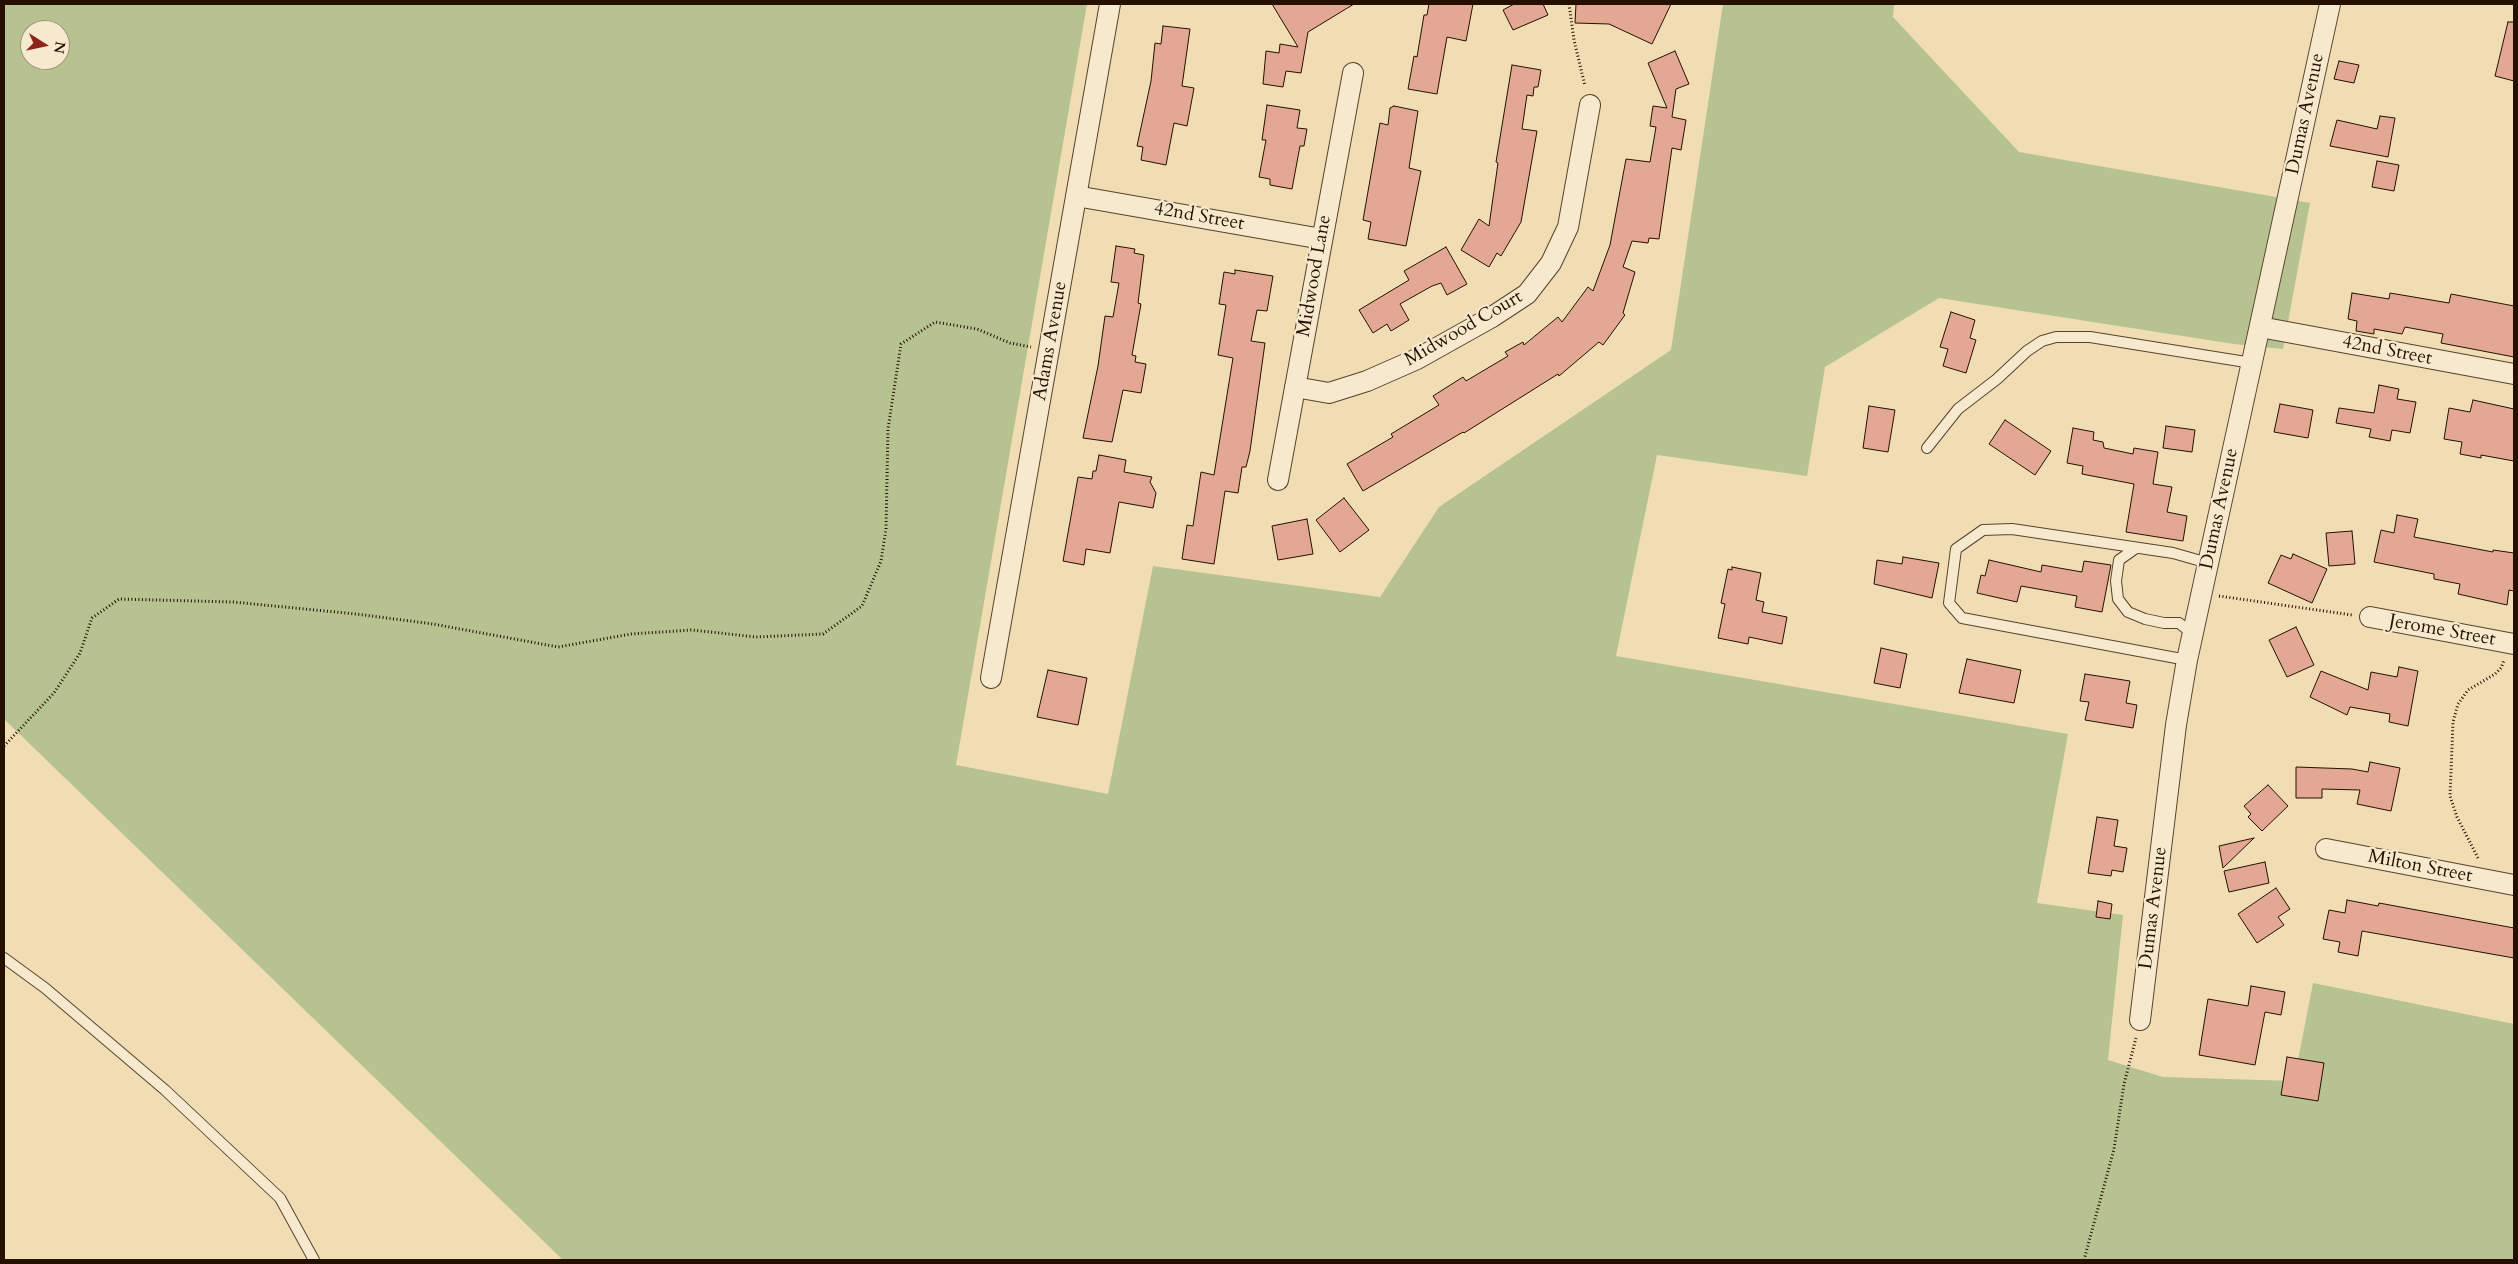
<!DOCTYPE html>
<style>
body{margin:0}
#map{position:relative;width:2518px;height:1264px;overflow:hidden;background:#f1ddb4;font-family:Cardo,serif}
canvas{display:block}
.frame{position:absolute;inset:0;border:5px solid #251000;pointer-events:none}
.north{position:absolute;left:20px;top:20px;width:50px;height:50px;box-sizing:border-box;background:#f6e9ce;border:1px solid #a2927c;border-radius:50%;rotate:100deg;font-size:14px;font-weight:700;line-height:20px;text-align:center;color:#251000}
.north::after{content:'';display:block;margin:auto;width:18px;height:22px;background:#8f2418;clip-path:polygon(50% 0,100% 100%,50% 72%,0 100%)}
</style>
<div id="map">
<canvas width="2518" height="1264"></canvas>
<div class="frame"></div>
<div class="north">N</div>
</div>
<script>
const ctx = document.querySelector('canvas').getContext('2d');
ctx.lineJoin = 'round';
function fill(path, color) { ctx.fillStyle = color; ctx.fill(path, 'evenodd'); }
const poly = rows => new Path2D(rows.map(r => 'M' + r).join(''));
function stroke(path, color, width, dash) { ctx.strokeStyle = color; ctx.lineWidth = width; ctx.lineCap = dash ? 'butt' : 'round'; ctx.setLineDash(dash || []); ctx.stroke(path); }
function label(font, color, halo, rows, align = 'center') {
  ctx.font = font + ' Cardo,serif'; ctx.lineWidth = 4.5; ctx.setLineDash([]); ctx.textBaseline = 'middle'; ctx.strokeStyle = halo; ctx.fillStyle = color; for (const [text, x, y, turn = 0] of rows) {
    ctx.save(); ctx.translate(x, y); ctx.rotate((+turn || 0) * Math.PI / 180); ctx.textAlign = isNaN(turn) ? turn : align; if (halo) ctx.strokeText(text, 0, 0); ctx.fillText(text, 0, 0); ctx.restore();
  }
}
const green = poly([
 [4,4,1087,4,956,765,1108,794,1153,566,1380,597,1439,507,1671,350,1723,4,1894,4,1893,17,2019,152,2310,203,2283,349,2234,344,1939,298,1825,367,1807,476,1657,455,1616,656,2068,734,2037,903,2123,915,2108,1060,2163,1077,2294,1081,2313,983,2514,1024,2514,1260,563,1260,4,719],
 [30,30,60,30,60,60,30,60]
]);
const building = poly([
 [1272,4,1354,4,1308,32,1301,73,1286,71,1283,87,1263,84,1266,51,1279,53,1280,44,1298,47,1272,4],
 [1429,4,1473,4,1466,41,1447,37,1437,94,1408,89,1414,56,1417,57,1424,15,1427,15,1429,4],
 [1514,4,1543,4,1548,15,1513,30,1503,10,1514,4],
 [1576,4,1671,4,1652,44,1609,24,1575,23,1576,4],
 [2508,22,2514,22,2514,81,2495,76,2508,22],
 [1163,26,1190,29,1182,86,1194,88,1187,126,1174,123,1166,165,1141,160,1143,147,1137,146,1151,81,1155,43,1161,44,1163,26],
 [1675,51,1689,84,1676,89,1672,117,1686,120,1681,150,1672,148,1659,239,1649,238,1648,243,1632,241,1623,267,1635,272,1623,313,1625,315,1603,345,1599,342,1559,376,1558,374,1464,433,1463,432,1363,491,1347,464,1393,437,1391,434,1439,405,1433,396,1463,377,1466,381,1508,356,1505,352,1523,342,1524,345,1558,317,1562,322,1588,287,1593,291,1610,245,1626,159,1650,162,1656,127,1650,126,1653,106,1667,108,1648,63,1675,51],
 [2339,61,2359,65,2354,83,2334,79,2339,61],
 [1512,65,1541,70,1538,87,1534,87,1533,96,1527,95,1522,129,1537,131,1521,222,1501,256,1497,253,1489,267,1461,250,1479,219,1489,226,1498,163,1496,162,1512,65],
 [1267,105,1300,110,1297,128,1307,129,1304,146,1300,146,1292,189,1270,185,1270,179,1259,177,1266,140,1262,140,1267,105],
 [1394,106,1418,111,1409,168,1421,171,1406,246,1368,239,1371,222,1363,220,1380,123,1388,125,1390,108,1394,106],
 [2380,116,2395,118,2388,157,2330,146,2337,120,2377,129,2380,116],
 [2377,161,2399,165,2394,191,2372,187,2377,161],
 [1116,246,1135,249,1134,253,1144,255,1138,303,1141,304,1132,355,1136,356,1135,362,1146,364,1141,393,1123,390,1112,442,1083,438,1098,366,1105,316,1113,317,1119,283,1111,282,1116,246],
 [1446,247,1467,284,1447,295,1441,283,1432,286,1400,304,1409,320,1391,331,1387,324,1373,333,1359,310,1409,280,1404,271,1446,247],
 [1235,270,1273,276,1267,311,1257,310,1251,341,1265,343,1250,451,1246,467,1242,467,1238,493,1225,491,1214,564,1182,559,1187,525,1193,526,1201,472,1214,475,1233,358,1218,355,1226,305,1219,304,1224,272,1235,274,1235,270],
 [2352,293,2389,299,2390,293,2449,303,2451,294,2514,306,2514,357,2441,343,2443,334,2405,327,2402,334,2374,329,2374,334,2356,331,2357,321,2348,319,2352,293],
 [1951,312,1975,320,1970,338,1976,340,1966,373,1943,366,1948,349,1940,347,1951,312],
 [2379,385,2399,389,2397,399,2416,402,2410,433,2392,430,2390,441,2369,437,2371,429,2336,423,2339,408,2374,413,2379,385],
 [2473,400,2514,409,2514,461,2481,455,2481,458,2460,454,2462,442,2444,439,2449,408,2470,412,2473,400],
 [2280,404,2313,410,2308,438,2274,432,2280,404],
 [1869,406,1895,410,1888,452,1863,448,1869,406],
 [2005,420,2051,451,2035,475,1989,444,2005,420],
 [2166,426,2195,430,2192,452,2163,448,2166,426],
 [2073,428,2094,432,2093,440,2103,442,2104,448,2133,454,2134,448,2158,452,2153,484,2172,487,2167,512,2187,516,2183,541,2126,532,2134,484,2082,474,2083,466,2067,463,2073,428],
 [1099,455,1126,460,1124,472,1152,477,1150,482,1156,493,1153,508,1119,502,1110,553,1086,549,1084,565,1063,561,1078,477,1092,479,1093,471,1096,471,1099,455],
 [1344,498,1369,530,1340,552,1316,520,1344,498],
 [2397,515,2418,519,2414,537,2493,552,2493,550,2514,553,2514,591,2509,590,2507,605,2458,594,2460,584,2434,579,2434,574,2374,562,2381,530,2394,533,2397,515],
 [1307,519,1313,554,1278,560,1272,526,1307,519],
 [2352,531,2355,564,2329,566,2326,533,2352,531],
 [2293,554,2327,569,2312,603,2268,583,2281,555,2291,559,2293,554],
 [1903,557,1939,563,1932,598,1874,584,1877,560,1902,564,1903,557],
 [1989,560,2041,572,2042,565,2082,572,2084,561,2111,565,2102,612,2075,607,2077,596,2021,586,2017,602,1977,593,1981,575,1985,576,1989,560],
 [1732,567,1761,573,1756,600,1764,602,1762,612,1787,617,1782,644,1749,637,1748,644,1718,638,1725,604,1721,603,1728,569,1732,570,1732,567],
 [2296,627,2314,665,2287,677,2269,640,2296,627],
 [1881,648,1907,654,1900,688,1874,683,1881,648],
 [1967,659,2021,670,2014,703,1959,693,1967,659],
 [2399,667,2418,671,2408,726,2389,722,2390,714,2350,707,2347,715,2310,697,2321,671,2368,690,2371,672,2397,677,2399,667],
 [1048,670,1087,678,1078,725,1037,717,1048,670],
 [2085,674,2130,681,2126,703,2137,705,2133,728,2085,720,2089,702,2080,701,2085,674],
 [2370,762,2400,768,2391,811,2357,804,2360,790,2322,789,2322,798,2296,798,2296,767,2352,769,2368,772,2370,762],
 [2268,785,2288,806,2262,831,2248,817,2251,814,2244,806,2268,785],
 [2097,817,2118,820,2114,846,2127,848,2123,872,2112,870,2111,876,2088,873,2097,817],
 [2254,838,2223,868,2219,846,2254,838],
 [2265,862,2269,883,2229,892,2224,871,2265,862],
 [2276,888,2290,909,2278,917,2284,925,2257,943,2238,914,2276,888],
 [2347,900,2378,906,2379,903,2514,928,2514,958,2362,931,2358,956,2338,952,2340,942,2323,939,2329,910,2345,913,2347,900],
 [2098,901,2112,904,2110,919,2096,917,2098,901],
 [2251,986,2285,992,2281,1015,2265,1012,2255,1065,2199,1055,2208,999,2248,1006,2251,986],
 [2287,1057,2324,1063,2318,1101,2281,1095,2287,1057]
]);
const path = poly([
 [1569,4,1574,40,1585,86],
 [2219,596,2352,615],
 [4,746,54,693,80,653,92,618,119,599,233,602,356,614,433,624,558,647,631,634,692,630,756,637,823,634,862,606,881,561,886,529,888,429,901,344,935,322,977,329,1010,343,1031,347],
 [2478,858,2457,817,2450,796,2453,722,2458,704,2468,690,2495,674,2501,668,2504,660],
 [2084,1260,2114,1149,2124,1084,2136,1038]
]);
const service = poly([
 [1927,448,1958,409,1997,379,2027,351,2042,341,2056,337,2090,337,2252,363],
 [2136,548,2119,560,2116,581,2118,599,2128,612,2145,619,2164,623,2179,623,2193,634],
 [2187,660,1962,618,1949,603,1956,549,1983,530,2012,529,2173,553,2208,563],
 [4,958,45,988,165,1090,280,1198,314,1260]
]);
const minor = poly([
 [1076,196,1322,239],
 [2260,327,2514,374],
 [1295,387,1329,393,1367,381,1417,359,1492,317,1527,294,1551,263,1568,227,1590,105],
 [1278,480,1353,73],
 [2370,617,2514,644],
 [991,678,1110,4],
 [2326,849,2514,885],
 [2140,1020,2176,725,2187,660,2330,4]
]);
const streetNames = [
 ["Dumas Avenue",2306,114,-78],
 ["42nd Street",1199,217,10],
 ["Midwood Lane",1315,276,-80],
 ["Midwood Court",1464,329,-30],
 ["Adams Avenue",1051,341,-80],
 ["42nd Street",2387,351,11],
 ["Dumas Avenue",2220,509,-78],
 ["Jerome Street",2442,631,10],
 ["Milton Street",2420,867,11],
 ["Dumas Avenue",2154,908,-83]
];
fill(green, '#b6c290');
fill(building, '#e3a894');
stroke(building, '#251000', 1);
stroke(service, '#58432d', 12);
stroke(minor, '#58432d', 22);
stroke(path, '#251000', 3, [1, 2.5]);
stroke(service, '#f6e9ce', 10);
stroke(minor, '#f6e9ce', 20);
label('19px', '#251000', '#f6e9ce', streetNames);
</script>
